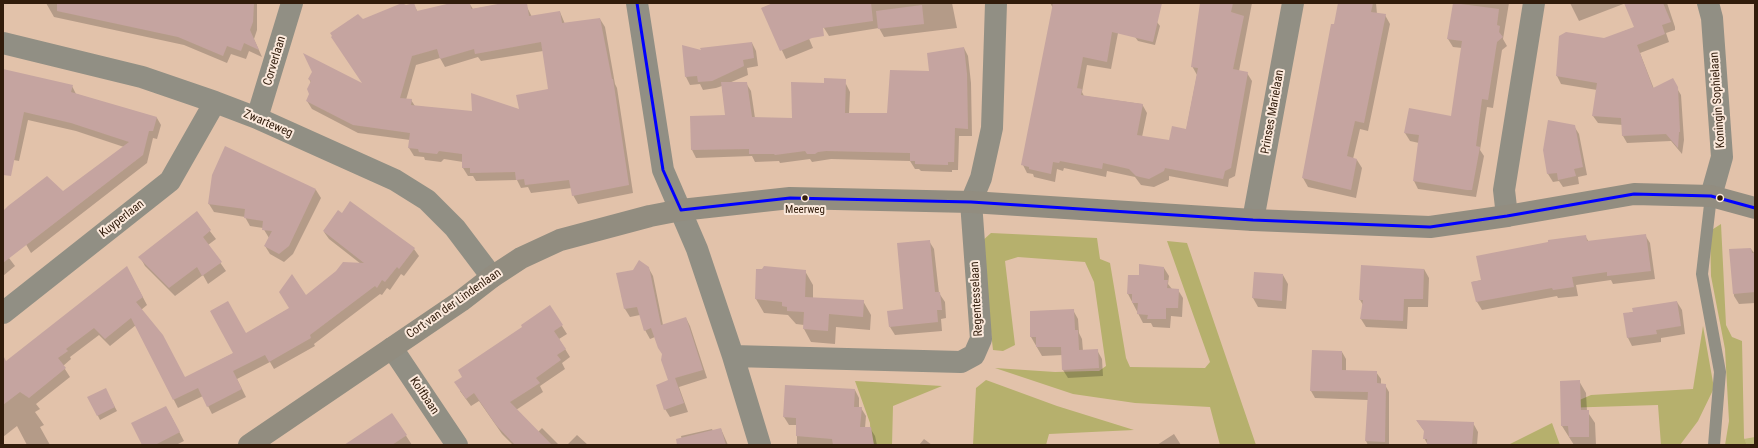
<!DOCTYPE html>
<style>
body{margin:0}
#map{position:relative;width:1758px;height:448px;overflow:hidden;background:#e2c2aa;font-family:"Roboto Condensed",sans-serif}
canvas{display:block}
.frame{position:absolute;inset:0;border:4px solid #311c0b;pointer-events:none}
</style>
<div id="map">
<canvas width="1758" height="448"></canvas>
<div class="frame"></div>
</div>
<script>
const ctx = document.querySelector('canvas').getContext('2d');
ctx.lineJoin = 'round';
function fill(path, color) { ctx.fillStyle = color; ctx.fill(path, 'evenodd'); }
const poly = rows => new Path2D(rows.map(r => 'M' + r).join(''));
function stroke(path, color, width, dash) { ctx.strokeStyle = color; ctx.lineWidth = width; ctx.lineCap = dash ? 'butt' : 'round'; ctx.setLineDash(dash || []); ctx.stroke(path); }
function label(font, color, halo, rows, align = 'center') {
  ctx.font = font + ' "Roboto Condensed",sans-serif'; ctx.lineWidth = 4; ctx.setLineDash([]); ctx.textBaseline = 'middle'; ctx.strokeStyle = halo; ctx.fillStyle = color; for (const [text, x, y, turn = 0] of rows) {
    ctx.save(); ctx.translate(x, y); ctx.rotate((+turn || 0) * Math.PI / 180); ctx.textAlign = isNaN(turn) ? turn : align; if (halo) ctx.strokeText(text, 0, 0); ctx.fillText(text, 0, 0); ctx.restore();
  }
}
const green = poly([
 [1755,437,1755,445,1747,445,1744,439]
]);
const forest = poly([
 [1721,224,1726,325,1732,337,1742,341,1744,438,1747,445,1725,445,1729,421,1725,349,1711,276,1710,231],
 [991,233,1097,238,1100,259,1110,263,1126,358,1130,367,1205,368,1210,362,1167,241,1187,243,1256,445,1220,445,1210,407,1135,403,1073,394,995,368,1055,372,1091,371,1099,371,1106,366,1094,282,1085,262,1018,257,1005,261,1015,345,1003,351,993,350,981,242],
 [1703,326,1714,388,1698,421,1680,445,1661,445,1658,405,1561,408,1591,395,1693,389],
 [986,380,1057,406,1134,430,1049,434,1046,445,973,445,976,388],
 [855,381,942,386,893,406,892,445,871,445,870,423],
 [1552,423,1560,445,1508,445]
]);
const shadow = poly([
 [46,3,257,3,257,30,254,39,262,57,249,51,246,59,231,54,227,63,184,45,54,17],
 [462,3,469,3,473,9,508,3,525,3,532,17,560,12,565,24,600,19,605,27,615,84,617,88,633,193,578,204,573,195,572,188,531,193,528,187,521,188,517,180,476,181,473,176,468,176,463,168,463,162,444,159,441,162,425,160,424,157,414,156,409,148,410,140,358,133,312,109,307,101,310,94,311,83,309,79,363,85,363,20,413,4,418,12],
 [543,51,549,90,520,110,473,112,415,106,411,100,406,100,416,65,440,58,445,67,478,57,481,61],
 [775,3,794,3,813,48,786,59,762,8],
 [822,3,952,3,957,28,884,37,879,28,829,36,824,28],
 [1050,3,1101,3,1119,28,1111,69,1087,65,1082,92,1084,96,1142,104,1147,113,1142,137,1170,141,1186,131,1197,75,1192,66,1210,3,1252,3,1239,71,1247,73,1252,81,1235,176,1229,179,1228,187,1169,176,1169,180,1154,187,1141,185,1135,177,1107,171,1106,177,1064,168,1063,171,1057,169,1055,182,1034,177,1033,174,1027,173,1023,165,1053,8],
 [1339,3,1376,3,1377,14,1385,15,1390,24,1368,131,1360,129,1353,159,1357,160,1362,168,1356,198,1308,187,1303,178],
 [1454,3,1509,3,1503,39,1507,46,1502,50,1493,108,1487,107,1480,150,1484,156,1476,197,1418,189,1414,181,1419,143,1410,141,1405,133,1452,117,1462,48,1453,47,1448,39],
 [1570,3,1667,3,1675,27,1675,30,1666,33,1669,42,1640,53,1654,89,1672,80,1681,95,1684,140,1682,154,1671,141,1627,143,1623,136,1623,125,1598,123,1593,116,1597,90,1561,84,1557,76,1604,39,1635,27,1626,3,1579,21],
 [1157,22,1160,26,1155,45,1138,41,1135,37],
 [752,43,756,51,758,66,747,68,748,75,729,83,746,83,751,91,755,118,793,119,846,84,850,92,849,114,888,114,931,72,964,48,968,56,971,83,972,136,959,136,958,170,952,170,952,172,921,171,919,169,915,169,910,161,831,159,812,162,810,159,780,163,779,161,755,162,752,156,696,158,692,150,691,117,726,116,722,86,716,88,703,90,700,84,690,85,686,77,702,51],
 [3,70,72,86,76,94,157,118,161,125,157,139,153,138,147,163,31,253,6,210,63,193,124,147,76,131,28,120,19,161,3,158],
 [1574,126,1579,134,1587,175,1578,177,1579,184,1563,187,1559,181,1553,182,1548,174,1544,149],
 [316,190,321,198,293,254,284,262,270,254,265,246,269,238,263,228,250,226,245,217,214,212,209,204],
 [196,213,216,239,208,245,226,271,208,284,203,275,175,296,145,266,140,257],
 [324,232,414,249,419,256,404,276,401,274,390,290,387,288,382,295,380,294,314,344,315,346,274,369,270,362,237,379,246,397,212,414,203,396,178,408,136,325,110,346,99,335,70,357,71,359,63,366,70,377,36,404,40,409,35,412,44,425,40,427,50,445,27,445,17,426,3,437,3,364,131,275,147,305,141,310,185,378,234,353,246,334,290,308,305,296,361,264,329,239],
 [1645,235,1650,243,1655,279,1613,284,1611,280,1576,285,1578,296,1558,298,1557,296,1482,310,1477,302,1472,282,1482,280,1585,236,1589,242],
 [929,241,934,249,939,293,945,302,946,318,941,319,942,331,895,335,890,327,905,310],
 [1751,249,1755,254,1755,303,1739,304,1734,296,1730,250],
 [3,250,15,266,3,276],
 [648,267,653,276,663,325,686,318,690,326,707,378,679,387,688,412,670,417,665,409,669,381,663,355,655,337,650,339,645,330,640,315,630,317,625,309,621,294],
 [1164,268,1169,276,1168,284,1172,289,1178,290,1183,298,1182,317,1171,316,1170,328,1153,327,1151,323,1143,323,1128,294,1140,276],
 [1424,269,1429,278,1428,307,1408,307,1407,329,1366,327,1361,319,1363,305,1360,300],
 [805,271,813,285,813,299,863,301,871,315,870,330,836,327,835,344,811,342,804,329,804,325,796,324,788,315,764,313,756,299],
 [1283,275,1288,284,1286,309,1258,307,1253,298],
 [1677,302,1682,310,1685,334,1661,338,1661,342,1632,346,1628,338,1624,314],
 [550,307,567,334,559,339,570,357,562,363,565,369,540,386,543,392,516,410,538,432,542,428,559,445,513,445,502,434,479,401,471,406,460,391,524,327],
 [1073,310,1078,319,1079,333,1082,339,1083,351,1097,350,1102,359,1103,376,1068,378,1063,370,1063,355,1042,356,1031,337],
 [1342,352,1346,359,1346,371,1376,372,1381,379,1381,384,1385,385,1389,392,1389,445,1368,445,1366,441,1368,400,1315,398,1311,391],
 [1579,381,1586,393,1587,411,1595,423,1596,445,1574,445,1562,426,1561,382],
 [105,389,117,411,100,420,89,398],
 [855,390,859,398,859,408,861,408,866,416,865,428,870,428,875,436,877,445,797,445,797,425,789,425,784,417],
 [392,414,412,445,351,445],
 [171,416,184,441,176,445,143,445],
 [1417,421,1473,423,1478,432,1477,445,1428,445,1424,438,1425,432],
 [712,429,713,431,721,429,728,445,683,445,681,436],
 [1174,434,1181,445,1157,445],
 [577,435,588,445,567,445],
 [924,439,932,445,919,445]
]);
const building = poly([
 [57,3,254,3,253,22,250,30,259,50,244,43,241,51,227,46,223,56,178,37,57,11],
 [402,3,406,5,414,3,417,11,451,3,470,3,471,9,503,3,527,3,529,16,560,11,562,23,600,18,612,79,613,79,629,185,572,196,569,180,525,185,524,179,516,180,515,172,470,173,470,168,462,168,462,154,439,151,437,154,419,152,418,149,408,148,410,133,353,125,306,101,309,94,307,89,311,81,308,79,312,72,303,53,362,83,331,37,332,36,330,33,358,14,363,19],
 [541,42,548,89,516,95,519,109,471,93,472,111,411,105,412,99,400,98,412,56,437,49,440,59,474,49,475,54],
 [773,3,871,3,873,21,823,28,824,36,812,38,780,51,761,8],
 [1053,3,1162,3,1153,42,1112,32,1107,62,1083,57,1077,88,1082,89,1081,95,1143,104,1137,135,1169,140,1172,126,1186,129,1198,68,1191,67,1200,3,1233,3,1231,12,1244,16,1233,69,1248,72,1231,168,1225,171,1223,179,1165,168,1164,171,1149,179,1136,176,1129,169,1103,163,1102,169,1060,161,1059,163,1053,162,1051,174,1029,169,1029,167,1021,165],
 [1338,3,1373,3,1371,12,1386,14,1364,123,1355,121,1347,156,1357,159,1351,190,1302,178,1331,24,1334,24],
 [1453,3,1499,9,1497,25,1500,26,1499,32,1503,37,1497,42,1488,100,1482,99,1476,146,1480,147,1472,190,1467,190,1413,181,1419,135,1404,133,1409,108,1451,116,1462,41,1447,39],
 [1624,3,1663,3,1671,22,1662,25,1665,34,1637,45,1653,88,1673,78,1678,87,1680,132,1679,132,1678,148,1666,134,1622,136,1621,118,1592,116,1597,83,1556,76,1559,36,1566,32,1604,38,1634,27],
 [922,5,924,24,878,29,876,11],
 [752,42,754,58,743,60,744,66,712,81,698,82,697,76,685,77,682,45,701,50,700,48],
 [964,47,967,74,968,129,955,128,954,162,948,162,948,165,915,164,915,161,910,161,910,153,826,151,818,152,815,154,807,154,805,151,775,155,774,154,749,154,749,149,691,150,690,116,725,115,721,82,747,82,752,117,792,118,791,82,824,83,824,78,846,79,845,113,887,113,890,70,929,71,927,53],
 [3,69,73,85,71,92,157,117,153,131,149,131,143,155,3,263,3,211,8,206,47,176,63,191,129,142,71,123,24,112,11,176,3,175],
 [1548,120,1575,125,1583,167,1574,169,1576,176,1558,180,1557,173,1547,174,1543,150],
 [225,146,316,189,289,246,279,254,264,246,272,231,262,230,263,221,244,218,245,209,208,204,212,175],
 [350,201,415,248,399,269,397,267,385,282,382,280,377,288,375,286,310,335,311,338,269,362,265,355,233,371,242,389,207,407,198,388,173,400,131,318,105,339,94,328,66,349,68,351,58,358,66,368,29,398,20,392,3,405,3,355,6,361,127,266,143,297,136,302,163,335,185,377,233,353,210,311,228,301,246,333,289,308,279,292,292,274,306,295,336,271,343,262,364,263,323,231,338,210,342,213],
 [197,211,211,230,203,237,222,262,202,276,197,267,169,288,138,257],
 [1646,234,1651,271,1607,276,1607,272,1572,277,1574,287,1553,290,1552,288,1476,302,1471,282,1481,280,1476,256,1548,242,1548,240,1586,235,1587,241],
 [930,240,935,292,940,292,942,310,937,310,938,322,889,327,887,311,903,309,897,243],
 [1751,248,1752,253,1755,253,1755,292,1733,294,1729,249],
 [639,260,649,267,661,325,686,317,703,370,675,378,684,403,664,410,656,385,668,380,661,360,662,354,658,348,651,328,644,331,637,307,624,309,616,273,633,270],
 [1139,264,1164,267,1164,280,1168,280,1167,288,1179,289,1178,308,1166,308,1166,319,1147,319,1148,315,1137,314,1138,303,1132,303,1132,294,1127,294,1128,275,1139,275],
 [1361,265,1424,269,1423,299,1404,299,1403,321,1360,319,1363,300,1359,300],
 [764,266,806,270,805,297,864,300,863,317,829,314,828,331,803,329,804,312,787,311,787,307,782,306,782,302,755,299,756,269,762,269],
 [1254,272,1283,274,1282,301,1252,298],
 [1677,301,1681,326,1656,330,1657,334,1627,338,1623,313,1633,312,1632,308],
 [550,305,563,325,554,331,566,349,557,355,561,360,536,378,540,383,510,402,552,445,515,445,496,425,474,393,466,399,454,382,462,377,458,370,522,327,521,325],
 [1074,309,1075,330,1078,330,1079,350,1098,349,1099,368,1062,370,1061,347,1036,347,1036,337,1030,337,1030,311],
 [1312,350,1342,351,1342,370,1377,371,1377,383,1386,384,1385,442,1365,441,1368,392,1310,391],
 [1580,380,1581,410,1589,410,1589,437,1569,437,1568,426,1561,426,1560,381],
 [785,385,855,389,854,407,862,407,860,427,871,427,874,445,833,445,832,439,796,436,796,418,783,417],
 [106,388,115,407,97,416,87,397],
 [166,406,180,432,155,445,142,445,131,423],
 [392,413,407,435,392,445,344,445],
 [1416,420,1474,422,1472,445,1427,445,1427,439,1423,439,1424,431],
 [721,428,726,445,677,445,676,439]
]);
const lane = poly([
 [1711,196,1702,274,1720,372,1714,445]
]);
const street = poly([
 [637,3,663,170,697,249,733,356,760,445],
 [1708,3,1712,18,1722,157,1711,196],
 [3,43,142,77,215,102,257,118,395,180,427,200,455,228,492,277],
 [257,118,292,3],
 [1507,216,1504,190,1534,3],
 [1253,220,1293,3],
 [3,313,170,181,215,102],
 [392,348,457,445],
 [733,356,961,362,974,355,981,339,971,202,981,178,992,128,996,3]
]);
const secondary = poly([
 [249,445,461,301,492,277,521,258,560,240,650,216,681,210,790,198,971,202,1253,220,1430,227,1507,216,1634,194,1711,196,1755,208]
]);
const bus1 = poly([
 [637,3,663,170,681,210],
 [681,210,790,198,971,202,1253,220,1430,227,1507,216,1634,194,1711,196,1755,208]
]);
const markers = [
 [805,198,3.5,"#311c0b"],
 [1720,198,3.5,"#311c0b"]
];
const busNames = [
 ["Meerweg",805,210]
];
const streetNames = [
 ["Corverlaan",275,61,-73],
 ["Koningin Sophielaan",1718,100,-94],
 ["Prinses Marielaan",1273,112,-80],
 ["Zwarteweg",268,124,23],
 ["Kuyperlaan",122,219,-38],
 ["Regentesselaan",977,299,-93],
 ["Cort van der Lindenlaan",454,304,-35],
 ["Kolfbaan",424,396,56]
];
fill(green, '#beb87a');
fill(forest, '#b6b06d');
fill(shadow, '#0003');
fill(building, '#c5a4a0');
stroke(lane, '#918f84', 12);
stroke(street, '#918f84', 22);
stroke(secondary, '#928d80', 22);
stroke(bus1, '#00f', 3);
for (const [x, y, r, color] of markers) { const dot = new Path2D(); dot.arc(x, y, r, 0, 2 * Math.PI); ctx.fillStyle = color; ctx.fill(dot); stroke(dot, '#fbe9dc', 1.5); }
label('11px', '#311c0b', '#fbe9dc', busNames);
label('12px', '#311c0b', '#fbe9dc', streetNames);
</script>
